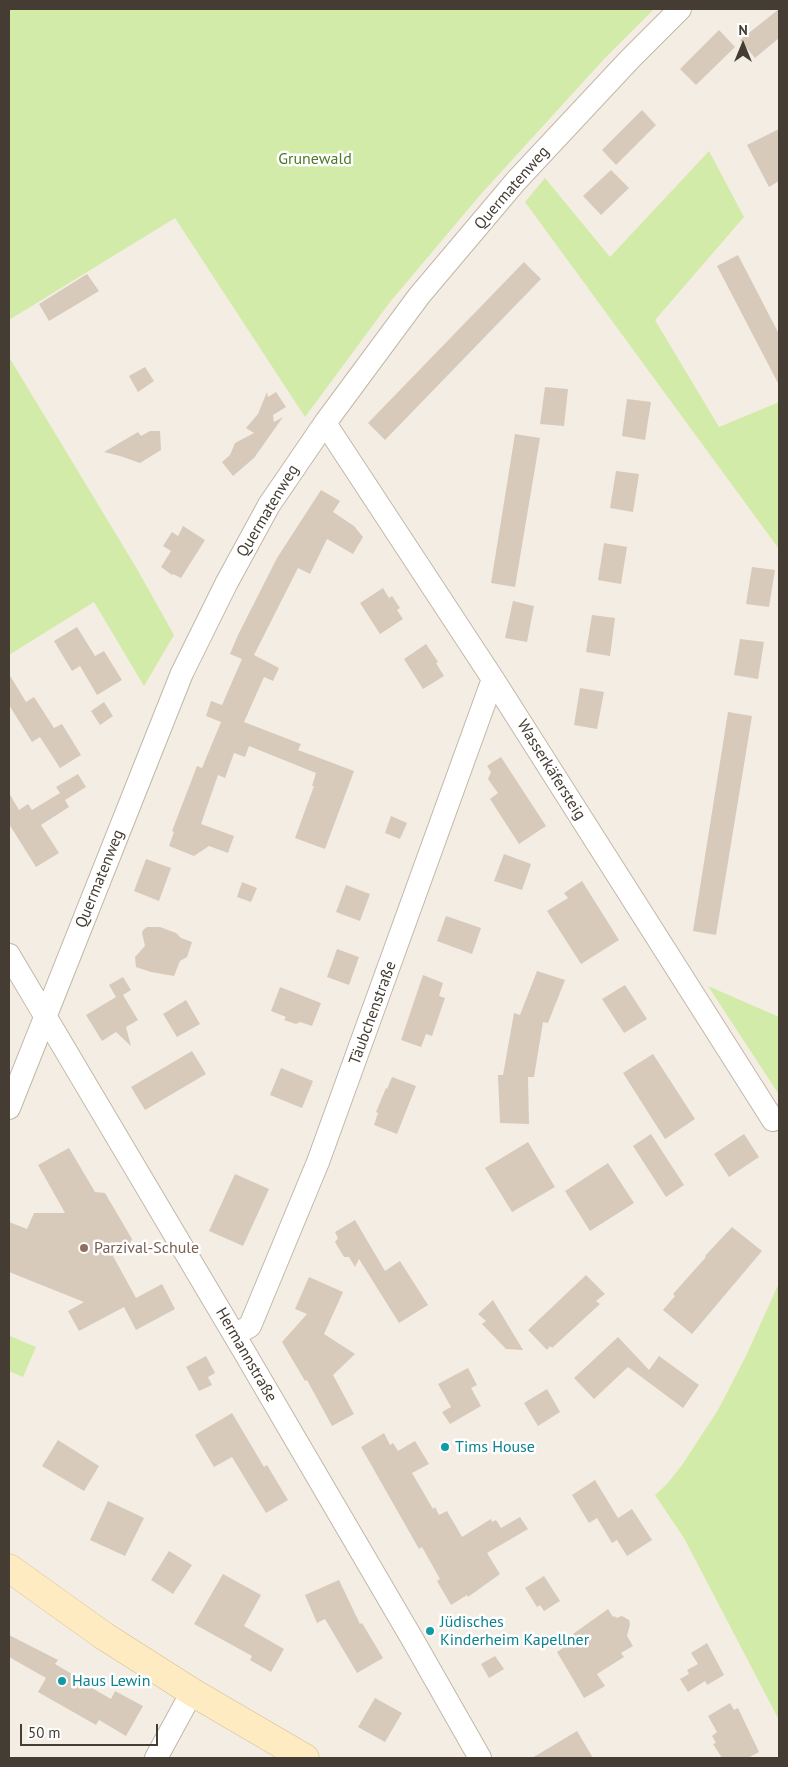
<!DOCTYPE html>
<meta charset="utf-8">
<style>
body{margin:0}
#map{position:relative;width:788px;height:1767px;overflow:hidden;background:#f3ede3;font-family:"PT Sans",sans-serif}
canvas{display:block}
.frame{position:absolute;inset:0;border:10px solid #453d33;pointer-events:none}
.north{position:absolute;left:718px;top:20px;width:50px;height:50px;-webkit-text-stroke:4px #fff;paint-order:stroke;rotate:0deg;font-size:14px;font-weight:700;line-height:20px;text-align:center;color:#453d33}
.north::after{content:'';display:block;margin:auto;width:18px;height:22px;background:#453d33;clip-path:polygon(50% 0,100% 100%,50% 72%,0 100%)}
.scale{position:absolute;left:20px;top:1724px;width:138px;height:22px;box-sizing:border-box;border:2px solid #453d33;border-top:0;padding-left:6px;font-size:15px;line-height:18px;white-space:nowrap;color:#453d33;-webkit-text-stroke:4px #fff;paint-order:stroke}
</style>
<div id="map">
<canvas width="788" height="1767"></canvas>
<div class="frame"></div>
<div class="north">N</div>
<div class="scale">50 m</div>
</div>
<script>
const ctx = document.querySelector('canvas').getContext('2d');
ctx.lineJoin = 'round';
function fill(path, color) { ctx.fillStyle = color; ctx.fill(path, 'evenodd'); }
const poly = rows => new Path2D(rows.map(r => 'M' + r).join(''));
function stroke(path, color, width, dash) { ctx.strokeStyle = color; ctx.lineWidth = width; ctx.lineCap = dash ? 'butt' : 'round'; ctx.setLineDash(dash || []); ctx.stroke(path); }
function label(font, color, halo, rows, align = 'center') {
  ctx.font = font + ' "PT Sans",sans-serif'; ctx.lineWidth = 5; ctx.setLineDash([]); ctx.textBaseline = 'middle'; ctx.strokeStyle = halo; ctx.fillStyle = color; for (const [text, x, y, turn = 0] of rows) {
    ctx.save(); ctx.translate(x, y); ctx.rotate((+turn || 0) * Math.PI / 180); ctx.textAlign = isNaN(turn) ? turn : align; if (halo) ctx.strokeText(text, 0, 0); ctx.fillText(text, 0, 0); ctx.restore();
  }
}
const green = poly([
 [9,9,654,9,605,58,481,194,390,302,305,417,175,218,9,320],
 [709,151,744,217,655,320,719,427,779,402,779,549,525,202,545,178,610,257],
 [9,357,137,569,174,635,144,686,94,602,9,655],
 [708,986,779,1017,779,1095,778,1093],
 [779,1283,779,1720,684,1538,655,1495,667,1484,682,1465,718,1410,746,1356],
 [10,1336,36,1347,23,1377,9,1371]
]);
const building = poly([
 [779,9,779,38,755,58,740,40],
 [719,30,735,47,696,85,680,69],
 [642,110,656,125,616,165,602,150],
 [779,129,779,181,769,187,747,145],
 [611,170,629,188,601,215,583,196],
 [738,255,779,334,779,385,717,266],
 [524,262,541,279,385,440,368,423],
 [87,274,99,291,49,321,39,304],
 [145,367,154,381,138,392,129,376],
 [545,387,568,389,564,426,540,424],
 [267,392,268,397,276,392,286,407,273,415,274,422,283,417,254,458,233,476,222,462,230,455,235,443,254,433,246,428,258,414],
 [627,399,651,402,645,440,622,436],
 [150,431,160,431,161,450,140,463,120,456,104,452,138,432,141,436],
 [515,434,540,438,515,587,491,583],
 [616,471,639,474,633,512,610,508],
 [321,490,340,501,333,512,354,526,363,537,353,554,327,539,310,574,298,568,254,655,279,668,273,681,264,677,244,722,301,744,298,750,354,771,325,849,295,838,314,786,312,786,316,773,249,746,245,757,234,753,225,778,218,775,201,824,234,836,228,853,209,846,194,856,169,846,174,832,172,831,197,766,202,768,221,722,206,716,211,701,222,705,242,659,230,654,238,635,277,558],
 [183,526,205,540,181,578,173,574,172,575,161,567,171,551,163,546,172,532,178,536],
 [604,543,627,547,621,584,598,580],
 [752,567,775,570,769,607,746,604],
 [383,588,389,598,392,596,400,608,397,610,403,619,380,634,360,603],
 [513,601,534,606,527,642,505,638],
 [592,615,615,618,610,656,586,652],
 [77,627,95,656,104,651,122,680,97,695,80,666,72,671,54,641],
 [740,639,764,642,758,679,734,675],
 [426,644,438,662,436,663,444,676,423,689,404,659],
 [9,674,26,702,34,697,54,728,62,724,81,755,60,768,40,737,32,742,9,705],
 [580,688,604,692,597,729,574,725],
 [104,702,113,716,100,725,91,711],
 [728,712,752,716,716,935,693,931],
 [501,757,546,826,519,844,490,799,498,793,488,779,491,772,487,766],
 [78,774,86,787,65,800,69,807,41,825,59,853,36,867,9,824,9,793,19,810,28,804,32,810,60,793,56,787],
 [391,816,407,823,400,839,385,833],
 [504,854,531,864,522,890,494,881],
 [146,859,171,868,159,901,134,891],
 [582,881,619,940,581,964,547,911,568,898,564,893],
 [242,882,257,888,251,902,237,897],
 [346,885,370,894,360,921,336,912],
 [446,916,481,928,472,954,437,941],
 [147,927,160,927,176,933,181,938,192,942,187,957,180,961,174,976,151,972,136,967,135,957,145,946,142,933,143,930],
 [337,949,359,957,349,985,327,977],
 [537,971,565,980,548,1023,543,1022,534,1077,528,1077,529,1124,500,1123,498,1075,503,1075,514,1013,520,1015],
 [423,975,443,983,439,996,445,998,432,1036,426,1034,421,1047,401,1040],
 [123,977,131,990,123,995,138,1020,126,1027,131,1046,116,1032,102,1041,86,1015,116,997,109,985],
 [625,985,647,1019,624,1033,602,999],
 [280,987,321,1003,312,1026,300,1022,296,1024,284,1020,286,1017,271,1011],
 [186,1000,200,1024,177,1037,163,1014],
 [192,1051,206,1074,145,1110,131,1087],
 [653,1054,695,1119,665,1139,623,1073],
 [281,1068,313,1081,302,1108,270,1095],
 [392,1077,416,1086,397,1134,374,1125,378,1113,376,1112,386,1088,387,1089],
 [651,1134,684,1185,666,1197,633,1146],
 [744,1134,759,1157,729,1177,714,1154],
 [528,1142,555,1187,512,1212,485,1168],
 [69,1148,95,1192,105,1193,132,1239,128,1248,113,1256,136,1298,162,1284,175,1309,136,1330,124,1307,79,1331,68,1311,84,1302,9,1272,9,1222,27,1229,34,1213,65,1213,38,1165],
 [608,1163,634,1203,590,1231,565,1191],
 [235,1174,269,1189,243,1246,209,1231],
 [355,1220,385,1271,400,1261,428,1305,399,1323,359,1259,355,1267,349,1257,344,1257,335,1242,338,1238,335,1232],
 [732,1227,762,1251,692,1334,663,1310,675,1296,673,1294,706,1257,705,1256],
 [586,1275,605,1294,596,1301,600,1304,552,1348,550,1346,547,1350,528,1330],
 [309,1277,343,1292,324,1334,355,1354,333,1375,354,1414,332,1426,307,1380,305,1381,282,1342,307,1314,295,1309],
 [493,1300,523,1350,506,1349,482,1324,486,1321,478,1314],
 [618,1337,649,1370,659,1356,699,1385,683,1408,628,1367,594,1399,574,1378],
 [206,1356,215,1373,208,1377,212,1385,199,1391,186,1367],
 [468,1368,477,1385,471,1388,481,1406,450,1424,442,1412,451,1407,438,1384],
 [547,1389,560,1412,538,1426,524,1403],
 [232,1413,264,1467,267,1465,288,1500,266,1513,232,1457,214,1467,195,1435],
 [384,1433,390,1445,393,1443,398,1451,415,1441,429,1464,412,1473,433,1509,435,1507,439,1515,447,1511,462,1537,491,1519,492,1522,496,1520,501,1528,520,1517,528,1529,487,1553,500,1574,468,1597,467,1595,451,1605,437,1581,440,1579,422,1547,419,1549,361,1447],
 [58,1440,99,1466,84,1491,42,1466],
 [595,1480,618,1518,632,1509,652,1540,627,1556,617,1540,612,1543,597,1518,589,1523,572,1495],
 [108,1501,144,1518,125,1556,90,1540],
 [169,1551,192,1565,173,1594,151,1580],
 [223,1574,261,1595,244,1626,284,1649,271,1672,250,1660,252,1656,194,1624],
 [544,1576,560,1601,544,1611,540,1605,537,1607,525,1588],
 [339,1580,360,1624,362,1623,383,1658,357,1673,325,1619,317,1623,305,1595],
 [608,1609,613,1617,615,1616,616,1618,622,1616,629,1620,630,1624,627,1636,633,1646,621,1653,624,1657,597,1674,605,1686,584,1698,557,1652,577,1639,573,1634],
 [9,1635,58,1660,55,1664,72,1674,71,1676,111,1699,115,1691,143,1706,126,1736,99,1720,96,1725,38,1692,46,1678,9,1657],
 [707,1643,724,1675,707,1685,705,1681,688,1692,680,1679,689,1674,687,1670,698,1664,691,1653],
 [495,1656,504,1669,489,1678,481,1664],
 [375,1698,402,1713,385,1742,358,1727],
 [730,1703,734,1710,738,1708,759,1752,748,1758,722,1758,713,1744,716,1743,712,1736,717,1732,708,1716],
 [577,1731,593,1758,532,1758]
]);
const street = poly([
 [325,423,493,679,773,1120],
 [9,955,245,1353,414,1642,480,1758],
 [9,1108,182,673,226,584,269,505,325,423,419,296,516,181,630,59,680,9],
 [235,1335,250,1326,318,1162,493,679],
 [156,1758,192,1692]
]);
const secondary = poly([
 [9,1568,104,1636,192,1692,305,1758]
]);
const markers = [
 [84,1248,5,"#8d6e63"],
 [445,1447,5,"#0f9aa8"],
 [430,1631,5,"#0f9aa8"],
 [62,1681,5,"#0f9aa8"]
];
const parkNames = [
 ["Grunewald",315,159]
];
const streetNames = [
 ["Quermatenweg",512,188,-49],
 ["Quermatenweg",268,511,-59],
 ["Wasserkäfersteig",551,770,58],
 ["Quermatenweg",100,879,-68],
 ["Täubchenstraße",373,1013,-70],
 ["Hermannstraße",246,1355,60]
];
const educationNames = [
 ["Parzival-Schule",94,1248]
];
const cultureNames = [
 ["Tims House",455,1447],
 ["Jüdisches",440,1622],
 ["Kinderheim Kapellner",440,1640],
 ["Haus Lewin",72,1681]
];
fill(green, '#d3eba9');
fill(building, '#d8cabb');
stroke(street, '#c2b7a8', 24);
stroke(secondary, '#d6be90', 29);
stroke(street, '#fff', 22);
stroke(secondary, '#ffebc1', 28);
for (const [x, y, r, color] of markers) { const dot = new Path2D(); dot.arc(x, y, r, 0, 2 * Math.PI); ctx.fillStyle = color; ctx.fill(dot); stroke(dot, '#fff', 2); }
label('16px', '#4c7b23', '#fff', parkNames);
label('16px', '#453d33', '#fff', streetNames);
label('16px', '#785e54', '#fff', educationNames, 'left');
label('16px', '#0d838f', '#fff', cultureNames, 'left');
</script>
